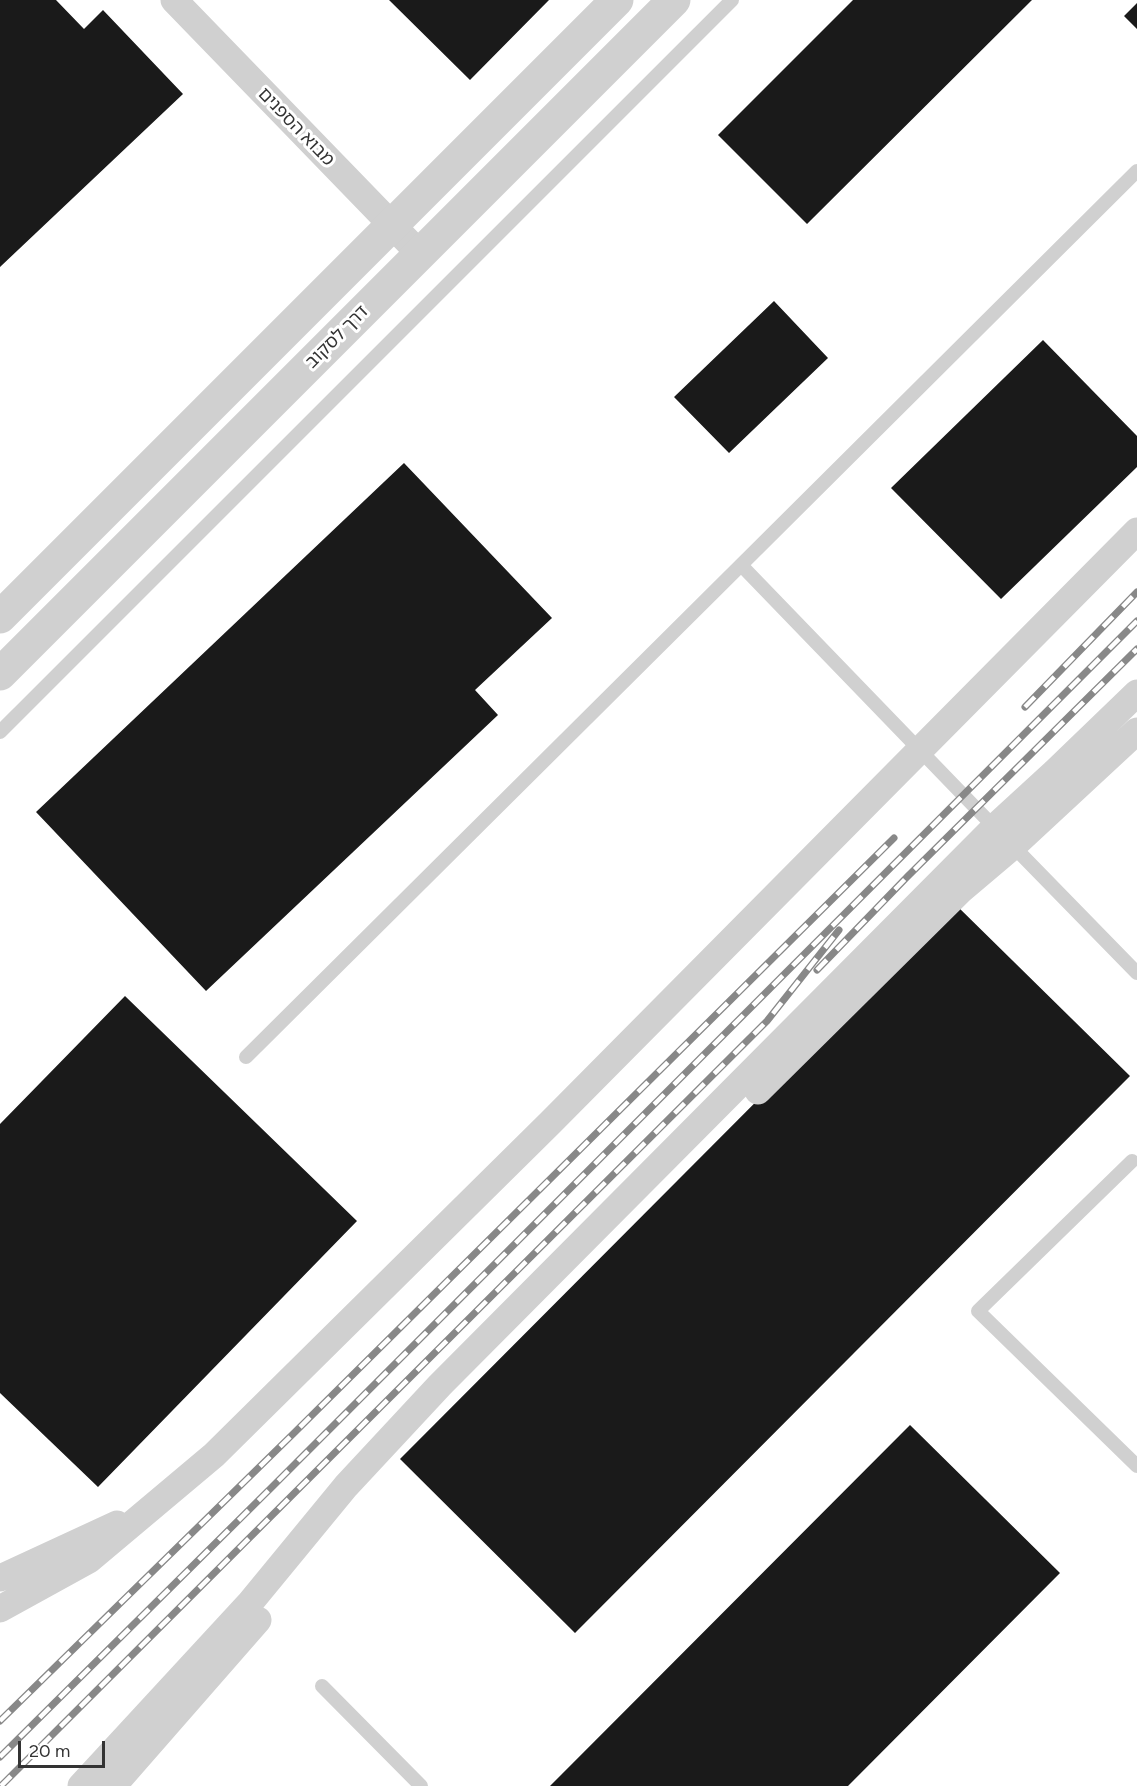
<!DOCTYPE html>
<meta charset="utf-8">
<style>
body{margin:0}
#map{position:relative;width:1137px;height:1786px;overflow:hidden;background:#fff;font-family:Figtree,sans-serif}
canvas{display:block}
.scale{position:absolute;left:18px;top:1741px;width:87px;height:27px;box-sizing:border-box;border:3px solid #333;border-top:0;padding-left:8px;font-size:18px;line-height:21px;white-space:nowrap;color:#333;-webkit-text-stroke:4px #fff;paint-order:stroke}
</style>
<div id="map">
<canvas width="1137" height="1786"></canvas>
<div class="scale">20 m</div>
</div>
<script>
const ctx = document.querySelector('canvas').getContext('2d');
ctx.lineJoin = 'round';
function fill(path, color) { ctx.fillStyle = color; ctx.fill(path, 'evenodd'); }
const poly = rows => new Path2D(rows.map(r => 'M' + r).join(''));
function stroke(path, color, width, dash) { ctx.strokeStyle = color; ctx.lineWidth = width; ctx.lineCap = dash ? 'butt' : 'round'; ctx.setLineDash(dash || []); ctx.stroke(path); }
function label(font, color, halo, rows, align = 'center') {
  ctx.font = font + ' Figtree,"Noto Sans Hebrew",sans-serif'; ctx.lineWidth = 6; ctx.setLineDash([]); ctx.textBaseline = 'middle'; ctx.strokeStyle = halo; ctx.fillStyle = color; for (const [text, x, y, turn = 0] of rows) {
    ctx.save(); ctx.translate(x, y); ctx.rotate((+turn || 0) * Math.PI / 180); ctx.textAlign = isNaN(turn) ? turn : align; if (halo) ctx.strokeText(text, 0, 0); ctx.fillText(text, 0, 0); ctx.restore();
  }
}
const building = poly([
 [0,0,56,0,84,29,103,10,183,94,0,267],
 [389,0,549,0,470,80],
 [853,0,1032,0,807,224,718,135],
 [1137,3,1137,29,1124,16],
 [774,301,828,358,729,453,674,397],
 [1043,340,1137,436,1137,467,1001,599,891,488],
 [404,463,552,618,475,690,498,715,206,991,36,812],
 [954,903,1130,1076,575,1633,400,1459],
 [125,996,357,1221,98,1487,0,1393,0,1124],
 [910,1425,1060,1573,848,1786,550,1786]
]);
const service = poly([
 [0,732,732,0],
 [997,830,741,565,1137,171],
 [1011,844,1137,973],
 [246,1057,741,565],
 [1132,1161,978,1311,1137,1466],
 [322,1686,421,1786]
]);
const minor = poly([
 [174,0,420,254],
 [758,1091,961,890,1013,846,1137,731],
 [0,1578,117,1524],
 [0,1609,89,1560,214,1455,550,1123,1137,531],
 [81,1786,249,1604,346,1486,440,1385,995,827,1055,772,1137,693],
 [113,1786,258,1620]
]);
const tertiary = poly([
 [0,617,617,0],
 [0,674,674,0]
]);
const rail = poly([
 [1025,707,1137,592],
 [817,970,907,877,1137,649],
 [0,1721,293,1434,894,838],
 [0,1757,273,1486,1137,621],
 [1,1786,767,1021,839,930]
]);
const streetNames = [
 ["מבוא הספנים",296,127,46],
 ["דרך לסקוב",337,337,-45]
];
fill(building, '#1a1a1a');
stroke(service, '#d0d0d0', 14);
stroke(minor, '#d0d0d0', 27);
stroke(tertiary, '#d0d0d0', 33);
stroke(rail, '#888', 7);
stroke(rail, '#fff', 4.5, [14]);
label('18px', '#333', '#fff', streetNames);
</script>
